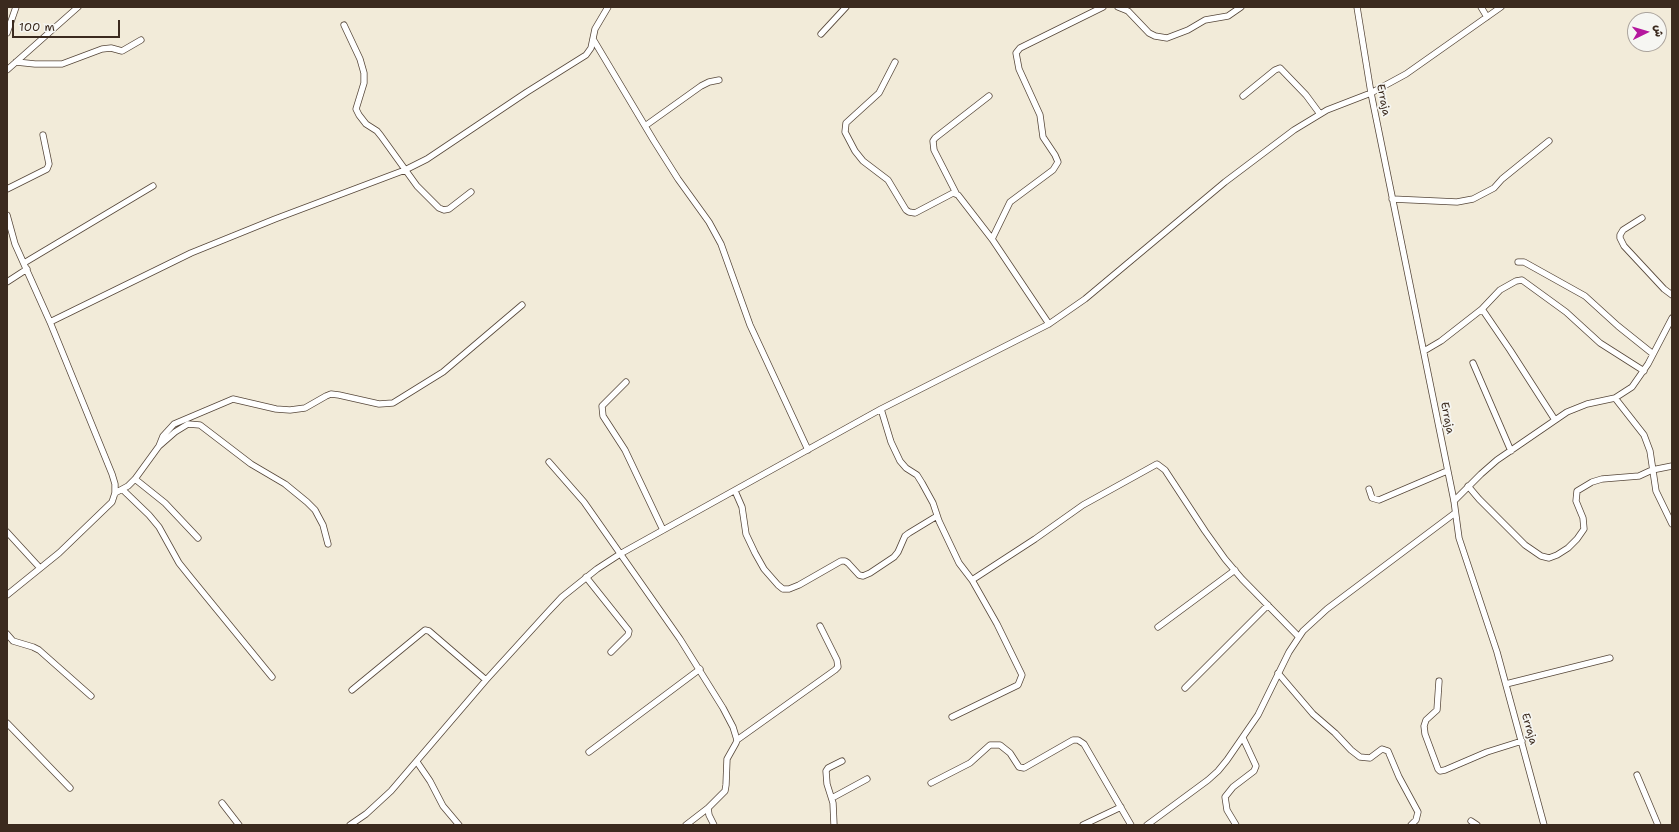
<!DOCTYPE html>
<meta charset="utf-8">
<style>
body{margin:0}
#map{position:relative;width:1679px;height:832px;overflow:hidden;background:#f2ebd9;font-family:"Shantell Sans","Playpen Sans Arabic",sans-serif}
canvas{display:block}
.frame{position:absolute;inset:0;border:8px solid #3b2a1e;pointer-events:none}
.north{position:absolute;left:1627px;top:12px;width:40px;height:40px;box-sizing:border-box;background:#f6f6f2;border:1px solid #aba49d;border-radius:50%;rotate:85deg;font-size:11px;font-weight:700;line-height:16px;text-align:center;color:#3b2a1e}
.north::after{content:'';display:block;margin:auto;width:14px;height:18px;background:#b5179e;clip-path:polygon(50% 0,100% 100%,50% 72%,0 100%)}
.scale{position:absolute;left:12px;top:20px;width:108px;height:18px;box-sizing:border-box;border:2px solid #3b2a1e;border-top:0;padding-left:5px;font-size:12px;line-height:14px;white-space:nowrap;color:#3b2a1e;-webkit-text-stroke:3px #f6f6f2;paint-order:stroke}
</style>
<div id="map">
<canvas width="1679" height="832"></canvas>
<div class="frame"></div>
<div class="north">ش</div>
<div class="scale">100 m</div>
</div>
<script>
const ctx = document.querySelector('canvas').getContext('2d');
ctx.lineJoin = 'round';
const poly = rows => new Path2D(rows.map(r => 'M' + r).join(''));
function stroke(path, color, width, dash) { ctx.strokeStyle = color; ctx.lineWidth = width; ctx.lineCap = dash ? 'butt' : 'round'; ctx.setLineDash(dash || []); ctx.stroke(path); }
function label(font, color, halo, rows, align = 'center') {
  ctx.font = font + ' "Shantell Sans",sans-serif'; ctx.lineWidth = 3.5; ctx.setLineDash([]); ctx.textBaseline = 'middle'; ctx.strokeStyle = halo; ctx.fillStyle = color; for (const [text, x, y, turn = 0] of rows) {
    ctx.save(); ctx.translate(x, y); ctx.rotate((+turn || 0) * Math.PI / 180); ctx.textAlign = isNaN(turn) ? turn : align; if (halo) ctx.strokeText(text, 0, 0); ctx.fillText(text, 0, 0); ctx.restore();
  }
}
const minor = poly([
 [1118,7,1128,11,1149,33,1155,36,1167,38,1188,30,1205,20,1228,16,1241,7],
 [1357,7,1371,93,1454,501,1459,538,1497,652,1544,825],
 [1481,7,1487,17],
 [344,25,360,59,364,73,364,83,356,109,359,115,366,124,377,131,381,136,417,186,439,208,444,210,449,209,471,192],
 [7,33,16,7],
 [821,34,846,7],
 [593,39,654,141,678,179,709,222,721,244,750,325,808,450],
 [16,62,35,64,62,64,102,49,111,48,122,51,141,40],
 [895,62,879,93,846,123,845,132,855,151,863,161,888,180,906,210,909,212,915,213,953,193,958,195,992,239,1049,324],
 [7,70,78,7],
 [1243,96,1275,70,1280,68,1306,95,1320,114],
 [645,126,701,86,709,82,719,80],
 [7,189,47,169,49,164,43,135],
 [956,193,934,150,933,141,935,138,989,96],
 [1392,199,1457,202,1473,199,1494,188,1502,179,1549,141],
 [7,215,15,244,50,322,112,474,115,484,115,493,112,502,59,553,7,595],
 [1642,218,1623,230,1620,235,1620,238,1624,246,1664,289,1672,295],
 [992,239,1010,202,1053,170,1058,162,1055,155,1043,137,1040,115,1019,69,1016,53,1020,48,1103,7],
 [1518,262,1524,262,1585,296,1618,326,1653,354],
 [24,263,153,186],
 [7,282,27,269],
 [1482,309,1510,350,1555,420],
 [50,322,191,253,275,219,405,170,427,159,527,92,586,55,591,48,595,29,608,7],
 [1424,351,1441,341,1482,309,1500,290,1516,281,1522,280,1566,312,1600,343,1644,371],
 [1473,363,1511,451],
 [626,382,602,406,603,416,625,450,663,530],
 [1615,398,1644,435,1650,451,1656,491,1672,524],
 [881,409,891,442,900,461,906,468,917,475,922,483,933,503,939,521,959,563,972,580,997,624,1022,675,1018,685,952,717],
 [159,446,163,436,174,424,233,399,276,409,290,410,305,408,326,396,331,394,339,395,379,404,393,403,443,372,522,305],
 [549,462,584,502,680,639,723,708,733,727,737,740,736,743,727,759,726,785,725,791,708,808,709,815,714,825],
 [135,479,165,503,198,538],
 [1468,486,1479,499,1525,545,1541,556,1549,558,1557,555,1568,548,1577,539,1584,529,1583,518,1576,501,1577,491,1592,482,1602,479,1639,476,1652,470,1672,466],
 [1369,489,1372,498,1379,500,1447,471],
 [123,490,149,515,159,527,179,563,191,578,272,677],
 [735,491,742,507,746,534,755,553,764,569,778,585,783,589,789,589,799,585,841,561,845,561,848,563,859,575,863,576,870,573,894,557,898,552,905,536,909,533,937,516],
 [115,493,128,486,135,479,159,446,175,432,188,424,200,425,251,464,285,484,307,502,315,510,323,525,328,544],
 [1454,501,1481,474,1497,460,1567,412,1587,404,1615,398,1632,387,1648,364,1672,318],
 [7,532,40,568],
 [586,577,629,631,628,635,611,652],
 [972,580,1035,539,1083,505,1157,464,1165,470,1205,531,1225,559,1242,579,1299,637],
 [1158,627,1235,570],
 [7,634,13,641,33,647,39,650,91,696],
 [1278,673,1313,714,1335,733,1351,750,1360,757,1370,758,1382,749,1388,751,1399,777,1418,812,1416,820,1411,825],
 [1439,681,1437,710,1426,720,1424,726,1425,734,1438,769,1440,771,1445,770,1487,752,1522,741],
 [1506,684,1610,658],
 [1185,688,1268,605],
 [352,690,425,630,429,631,486,680],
 [7,723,70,788],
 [737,740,835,670,838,667,837,660,820,626],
 [589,752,700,669],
 [417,762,430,781,443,806,459,825],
 [1637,775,1658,825],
 [931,783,970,763,990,745,1000,745,1010,753,1019,767,1024,768,1073,740,1078,740,1084,744,1131,825],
 [832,798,867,779],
 [222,803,239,825],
 [1471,821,1477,825],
 [350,825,366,814,391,791,486,680,547,613,562,597,597,569,620,554,881,409,1049,324,1085,299,1225,182,1294,130,1327,110,1371,93,1406,74,1501,7],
 [686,825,708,808],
 [834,825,833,803,827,784,826,771,828,768,842,761],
 [1083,825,1121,807],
 [1147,825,1208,780,1218,771,1227,760,1258,715,1289,652,1303,631,1327,609,1455,513],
 [1236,825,1227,810,1225,797,1233,787,1254,771,1256,766,1243,738]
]);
const streetNames = [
 ["Erraja",1383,100,79],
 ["Erraja",1447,418,79],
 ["Erraja",1529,729,74]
];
stroke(minor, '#56473a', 7);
stroke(minor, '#fff', 5.5);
label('11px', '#3b2a1e', '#f6f6f2', streetNames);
</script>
